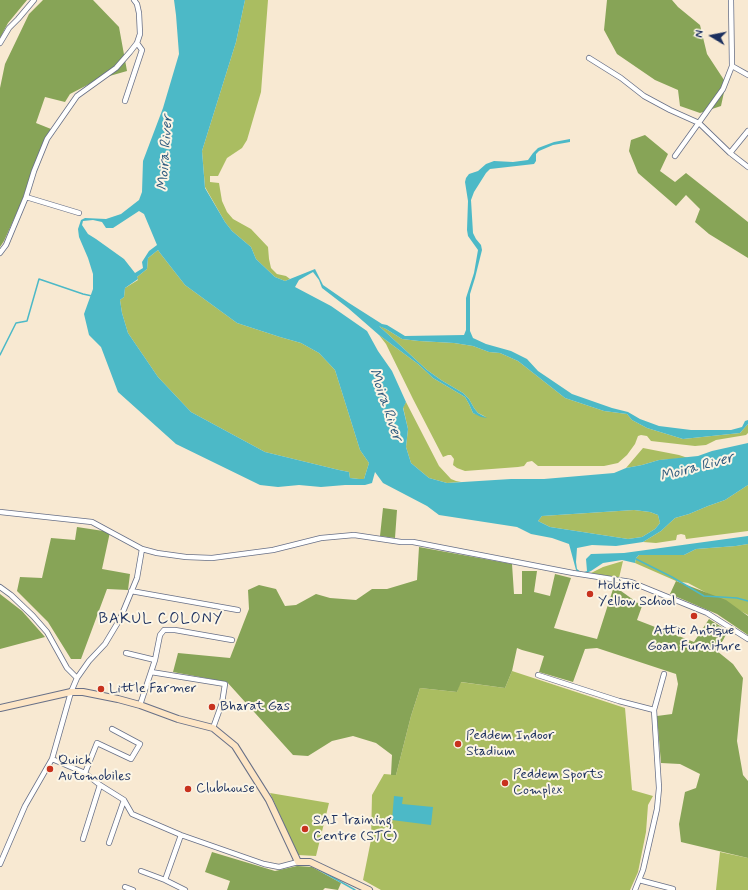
<!DOCTYPE html>
<style>
body{margin:0}
#map{position:relative;width:748px;height:890px;overflow:hidden;background:#f8e9d2;font-family:Mynerve,sans-serif}
canvas{display:block}
.north{position:absolute;left:692px;top:16px;width:40px;height:40px;-webkit-text-stroke:3px #fcf5e5;paint-order:stroke;rotate:280deg;font-size:11px;font-weight:700;line-height:16px;text-align:center;color:#1b2f5e}
.north::after{content:'';display:block;margin:auto;width:14px;height:18px;background:#1b2f5e;clip-path:polygon(50% 0,100% 100%,50% 72%,0 100%)}
</style>
<div id="map">
<canvas width="748" height="890"></canvas>
<div class="north">N</div>
</div>
<script>
const ctx = document.querySelector('canvas').getContext('2d');
ctx.lineJoin = 'round';
function fill(path, color) { ctx.fillStyle = color; ctx.fill(path, 'evenodd'); }
const poly = rows => new Path2D(rows.map(r => 'M' + r).join(''));
function stroke(path, color, width, dash) { ctx.strokeStyle = color; ctx.lineWidth = width; ctx.lineCap = dash ? 'butt' : 'round'; ctx.setLineDash(dash || []); ctx.stroke(path); }
function label(font, color, halo, rows, align = 'center') {
  ctx.font = font + ' Mynerve,sans-serif'; ctx.lineWidth = 4; ctx.setLineDash([]); ctx.textBaseline = 'middle'; ctx.strokeStyle = halo; ctx.fillStyle = color; for (const [text, x, y, turn = 0] of rows) {
    ctx.save(); ctx.translate(x, y); ctx.rotate((+turn || 0) * Math.PI / 180); ctx.textAlign = isNaN(turn) ? turn : align; if (halo) ctx.strokeText(text, 0, 0); ctx.fillText(text, 0, 0); ctx.restore();
  }
}
const green = poly([
 [245,0,268,0,261,92,247,140,242,148,227,158,218,176,210,176,210,182,219,183,222,201,227,212,233,219,251,229,268,247,269,259,271,268,277,274,286,276,290,279,285,281,275,277,256,259,251,247,232,231,225,222,205,187,202,151,236,42],
 [158,250,160,253,185,285,237,323,280,337,301,343,319,353,335,370,360,450,369,463,364,479,359,479,350,478,349,472,339,470,265,452,191,412,158,377,128,333,122,313,120,300,124,297,125,288,138,280,137,277,147,269,148,258],
 [379,326,380,326,386,329,402,339,419,341,454,343,473,346,489,352,500,353,518,361,565,398,604,411,627,414,632,420,647,428,683,439,740,433,748,424,748,433,746,435,716,440,706,445,695,446,651,441,647,436,641,435,638,436,635,444,627,455,618,463,604,466,538,466,532,461,527,462,524,466,518,467,465,471,457,468,453,465,454,459,451,455,448,455,443,457,413,399,386,344,379,335,418,364,433,378,465,397,469,404,473,413,486,417,478,413,474,408,469,399,463,393,441,380,427,370],
 [406,402,439,466,451,479,456,481,461,482,447,483,429,478,411,463,406,447,408,429,403,407],
 [643,448,679,455,688,458,659,460,642,465,626,468],
 [748,485,748,531,686,539,685,535,681,534,677,535,676,540,656,543,643,542,661,531,675,518,689,514,708,506,725,500],
 [634,510,650,512,658,515,660,523,655,529,642,537,628,539,550,527,538,521,542,516],
 [748,544,748,615,688,583,676,581,635,563,636,558,639,555,684,555,696,549,736,546],
 [623,561,619,578,591,573,603,567],
 [512,671,625,708,632,790,653,796,648,805,646,832,638,872,630,890,381,890,363,880,371,840,372,795,384,774,396,775,411,716,420,688,457,692,460,682,505,688],
 [270,793,329,803,316,856,298,855],
 [720,852,748,858,748,890,716,890]
]);
const forest = poly([
 [0,0,27,0,8,23,0,38],
 [43,0,93,0,119,27,127,71,99,79,70,94,65,102,45,97,36,123,51,129,33,167,22,201,4,241,0,247,0,88,5,64,29,14],
 [607,0,672,0,678,7,700,25,707,54,726,83,721,106,700,113,680,106,678,90,655,80,617,54,604,30],
 [645,135,668,154,660,171,675,182,686,173,748,222,748,258,709,234,695,222,700,209,686,195,676,206,638,173,629,151,631,140],
 [383,508,397,510,395,538,380,536],
 [77,527,110,532,102,569,130,574,128,590,107,589,81,659,71,659,48,622,17,591,20,577,42,578,51,538,75,540],
 [419,547,512,564,514,594,522,594,522,571,537,571,534,592,550,596,555,574,571,578,554,628,597,639,614,586,642,606,637,620,694,642,709,619,728,631,717,651,733,664,743,678,737,741,743,775,748,781,748,858,681,842,679,824,685,792,696,788,700,774,680,764,661,763,657,716,672,714,678,684,676,674,597,648,585,649,573,682,539,672,544,656,522,650,517,648,512,671,505,688,461,682,457,692,420,688,411,716,396,775,391,775,392,755,376,743,353,736,332,741,308,756,293,755,227,682,173,672,178,653,230,658,249,609,248,590,259,585,276,589,285,606,296,605,316,594,330,598,356,600,372,589,387,589,417,580],
 [676,581,726,600,748,616,748,635,717,614,670,594],
 [0,594,22,611,45,637,0,649],
 [212,852,275,871,297,866,312,867,341,883,338,890,325,888,323,890,227,890,230,881,205,872]
]);
const water = poly([
 [174,0,245,0,236,42,202,151,205,188,225,222,232,231,251,247,256,259,275,277,285,281,315,269,323,285,349,303,382,324,387,325,405,336,464,335,466,330,466,298,474,273,478,250,468,236,467,230,468,201,465,182,466,178,469,174,478,171,486,164,494,161,513,162,528,160,533,153,538,148,554,142,570,139,570,142,553,145,539,151,536,154,536,161,534,164,490,169,486,173,474,192,471,200,473,233,476,239,481,245,482,250,475,278,470,294,470,331,473,338,486,344,511,351,527,359,538,371,572,394,612,408,628,412,640,419,659,426,691,430,731,430,742,427,745,421,748,420,748,424,740,433,683,439,647,428,632,420,627,414,604,411,565,398,518,361,500,353,489,352,473,346,454,343,419,341,402,339,386,329,379,326,427,370,441,380,463,393,469,399,474,408,478,413,487,418,481,417,473,413,469,404,465,397,433,378,418,364,379,335,348,308,322,288,319,280,313,272,299,280,295,287,331,306,367,331,378,351,392,371,406,402,403,408,408,429,406,447,411,463,429,478,447,483,511,479,544,479,614,473,626,468,642,465,659,460,698,456,712,451,748,443,748,485,725,500,708,506,689,514,675,518,661,531,643,542,616,546,592,545,577,548,576,562,577,569,581,572,584,572,587,571,586,559,591,554,624,553,748,536,748,544,736,546,696,549,684,555,639,555,636,558,635,563,622,560,603,563,591,571,584,574,578,573,576,570,569,544,552,538,531,534,517,527,439,515,427,506,383,483,375,472,372,483,365,485,345,485,321,487,299,485,278,487,260,485,176,444,118,392,101,347,89,335,84,314,93,289,93,274,88,258,79,237,78,229,81,220,85,218,106,219,121,214,139,200,142,192,143,161,163,108,179,54,176,15],
 [139,211,144,214,157,245,149,251,142,262,143,268,135,273,124,259,96,239,88,234,82,225,83,221,93,220,102,222,106,228,113,228],
 [158,250,160,253,185,285,237,323,280,337,301,343,319,353,335,370,360,450,369,463,364,479,359,479,350,478,349,472,339,470,265,452,191,412,158,377,128,333,122,313,120,300,124,297,125,288,138,279,137,277,147,269,148,258],
 [634,510,650,512,658,515,660,523,655,529,642,537,628,539,550,527,538,521,542,516],
 [394,796,403,797,402,804,433,807,431,825,392,820]
]);
const stream = poly([
 [0,355,16,323,27,321,39,279,83,294,92,296],
 [636,559,672,577,704,596,737,598,748,601],
 [316,868,355,890]
]);
const street = poly([
 [731,0,732,66,748,75],
 [0,43,9,28,18,19,34,0],
 [589,58,621,78,644,96,670,110,699,123,730,153,748,167],
 [125,101,142,50,137,43],
 [730,153,748,131],
 [675,156,723,89,732,66],
 [26,197,79,213],
 [0,253,6,245,26,197,34,171,47,139,77,96,116,68,130,52,137,43,140,34,139,13,137,4,134,0],
 [0,512,92,522,142,549,157,553,186,557,212,558,273,550,321,538,354,535,401,542,413,542,573,573,631,582,707,613,748,639],
 [0,587,11,595,33,616,47,632,67,668,77,678],
 [131,591,238,610],
 [126,653,155,660],
 [151,672,225,684,222,703,213,728],
 [538,675,619,701,654,710],
 [140,705,155,660,160,635,164,630,175,630,232,640],
 [52,759,85,773,100,785,124,800,132,814,181,835,264,864,279,867,298,862],
 [85,773,97,743,131,759,140,744,112,729],
 [83,839,100,785],
 [109,843,124,800],
 [0,864,25,806,52,759,71,692,77,678,89,661,105,644,120,619,137,578,142,549],
 [141,871,165,880,185,890],
 [165,880,181,835],
 [639,880,673,889],
 [125,887,133,890],
 [635,890,643,870,657,809,659,788,654,710,664,674]
]);
const secondary = poly([
 [0,708,71,692,83,692,118,699,140,705,178,719,213,728,235,746,269,800,298,862,310,862,369,890]
]);
const markers = [
 [590,594,4,"#c8321e"],
 [694,616,4,"#c8321e"],
 [101,689,4,"#c8321e"],
 [212,707,4,"#c8321e"],
 [458,744,4,"#c8321e"],
 [50,769,4,"#c8321e"],
 [505,783,4,"#c8321e"],
 [188,789,4,"#c8321e"],
 [305,829,4,"#c8321e"]
];
const poiNames = [
 ["Holistic",598,586],
 ["Yellow School",598,602],
 ["Attic Antique",694,631,"center"],
 ["Goan Furniture",694,647,"center"],
 ["Little Farmer",109,689],
 ["Bharat Gas",220,707],
 ["Peddem Indoor",466,736],
 ["Stadium",466,752],
 ["Quick",58,761],
 ["Automobiles",58,777],
 ["Peddem Sports",513,775],
 ["Complex",513,791],
 ["Clubhouse",196,789],
 ["SAI Training",313,821],
 ["Centre (STC)",313,837]
];
const waterNames = [
 ["Moira River",166,153,-86],
 ["Moira River",385,405,71],
 ["Moira River",697,468,-15]
];
const neighbourhoodNames = [
 ["BAKUL COLONY",161,620]
];
fill(green, '#aabd61');
fill(forest, '#87a457');
fill(water, '#4cb9c7');
stroke(stream, '#4cb9c7', 1.5);
stroke(street, '#687087', 6);
stroke(secondary, '#687087', 8);
stroke(street, '#fff', 4.5);
stroke(secondary, '#fde5c5', 6);
for (const [x, y, r, color] of markers) { const dot = new Path2D(); dot.arc(x, y, r, 0, 2 * Math.PI); ctx.fillStyle = color; ctx.fill(dot); stroke(dot, '#fcf5e5', 1.5); }
label('14px', '#1b2f5e', '#fcf5e5', poiNames, 'left');
label('italic 15px', '#2a587e', '#fcf5e5', waterNames);
ctx.letterSpacing = '1px';
label('15px', '#1b2f5e', '#fcf5e5', neighbourhoodNames);
ctx.letterSpacing = '0px';
</script>
